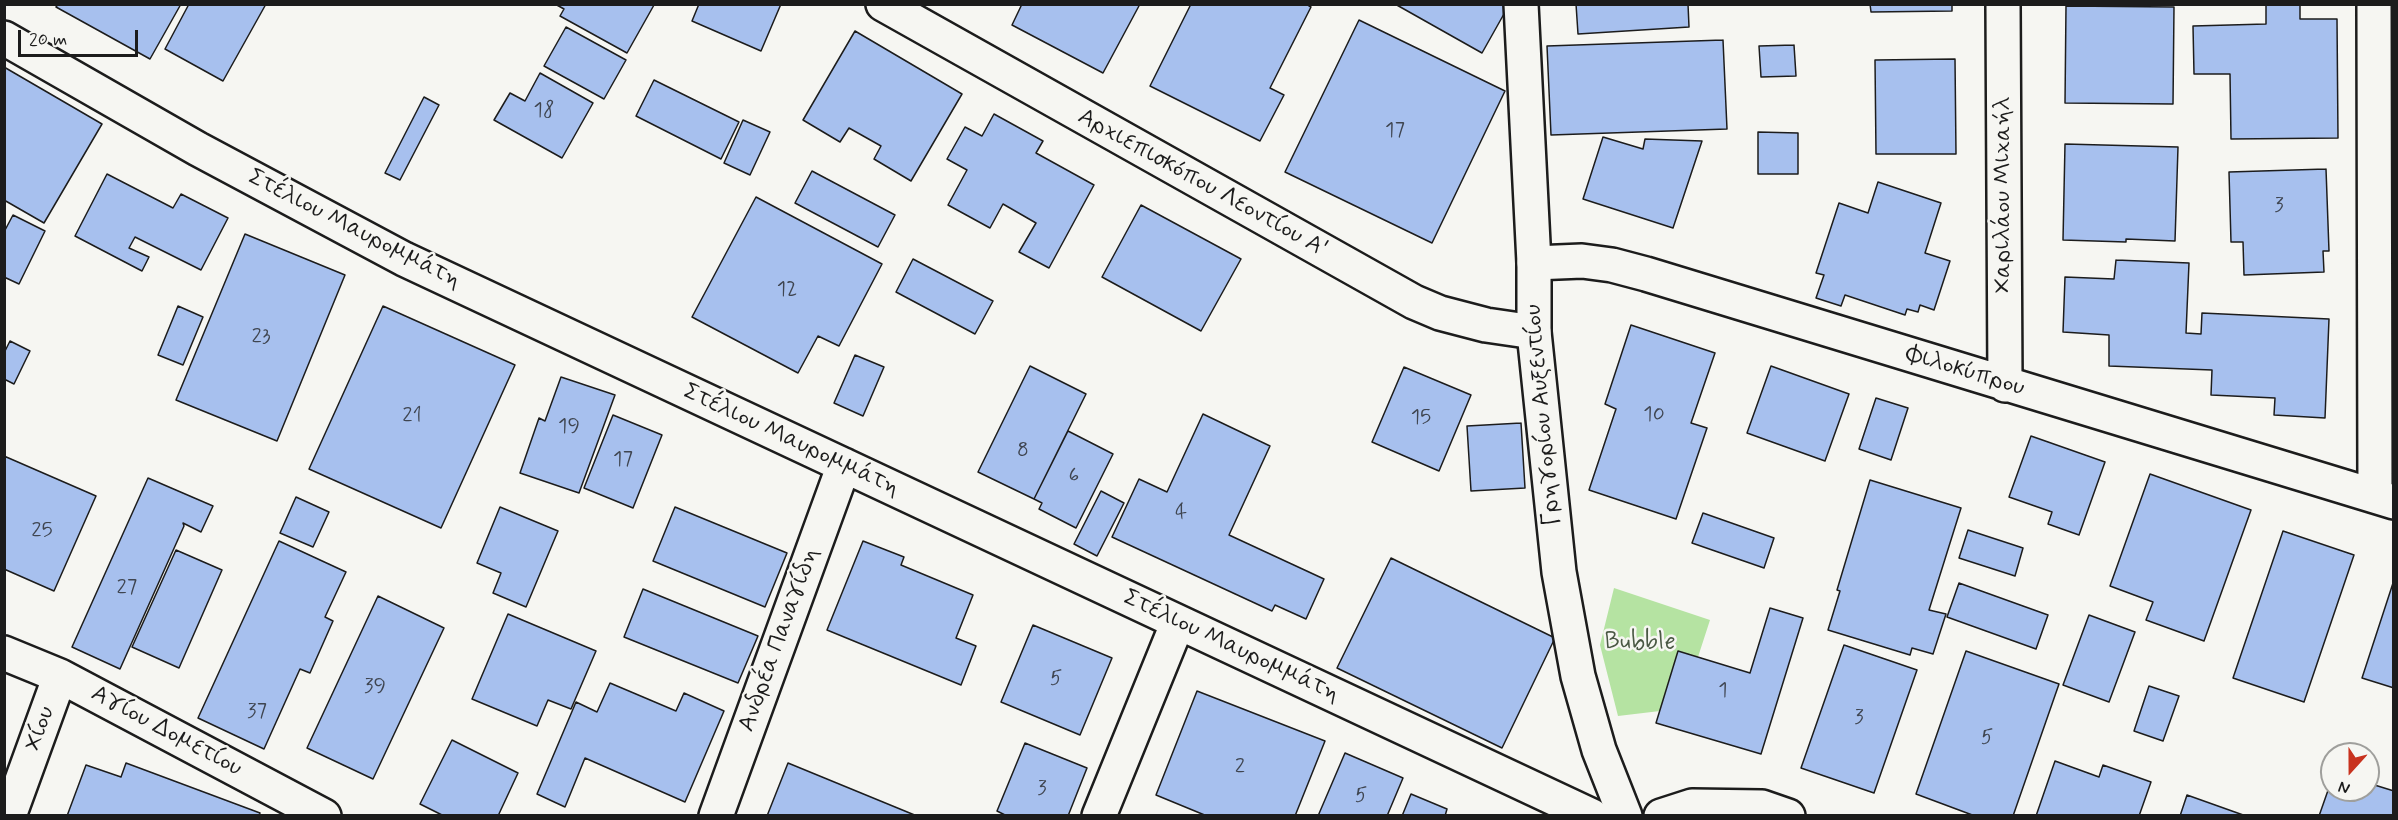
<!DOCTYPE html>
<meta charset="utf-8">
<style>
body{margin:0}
#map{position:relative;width:2398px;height:820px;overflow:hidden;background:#f6f6f2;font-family:Mynerve,sans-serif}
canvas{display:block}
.frame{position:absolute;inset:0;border:6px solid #1c1c1c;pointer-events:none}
.north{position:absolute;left:2320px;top:742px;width:60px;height:60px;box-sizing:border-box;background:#f6f6f2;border:2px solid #9f9f9c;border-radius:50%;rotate:201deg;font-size:16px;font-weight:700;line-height:24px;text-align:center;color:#1c1c1c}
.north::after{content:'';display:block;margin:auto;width:21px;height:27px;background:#c8321e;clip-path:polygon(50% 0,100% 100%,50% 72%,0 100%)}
.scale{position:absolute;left:18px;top:30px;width:120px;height:27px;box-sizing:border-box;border:3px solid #1c1c1c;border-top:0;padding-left:8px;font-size:18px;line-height:21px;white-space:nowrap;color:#1c1c1c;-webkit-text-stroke:4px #f6f6f2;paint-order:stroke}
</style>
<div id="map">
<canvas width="2398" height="820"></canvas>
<div class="frame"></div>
<div class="north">N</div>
<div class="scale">20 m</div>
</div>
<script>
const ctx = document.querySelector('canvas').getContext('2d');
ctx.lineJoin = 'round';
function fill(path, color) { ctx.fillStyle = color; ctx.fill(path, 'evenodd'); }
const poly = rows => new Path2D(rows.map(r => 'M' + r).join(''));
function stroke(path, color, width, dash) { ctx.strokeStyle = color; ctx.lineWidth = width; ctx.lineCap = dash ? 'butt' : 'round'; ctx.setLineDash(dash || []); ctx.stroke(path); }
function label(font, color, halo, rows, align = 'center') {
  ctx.font = font + ' Mynerve,sans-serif'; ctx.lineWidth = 5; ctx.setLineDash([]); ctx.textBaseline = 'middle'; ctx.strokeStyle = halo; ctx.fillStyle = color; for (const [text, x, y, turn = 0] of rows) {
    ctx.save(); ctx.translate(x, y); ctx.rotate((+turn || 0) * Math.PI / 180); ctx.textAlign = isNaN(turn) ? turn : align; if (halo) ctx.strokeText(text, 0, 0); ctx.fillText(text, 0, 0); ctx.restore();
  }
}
const green = poly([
 [1614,588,1710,620,1698,657,1678,651,1660,711,1618,716,1600,645]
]);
const building = poly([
 [58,4,181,4,150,59,56,7,58,4],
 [189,4,266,4,223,81,165,49,189,4],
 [555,4,653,4,654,5,627,53,560,16,564,9,555,4],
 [699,4,781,4,761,51,692,21,699,4],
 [1022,4,1140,4,1103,73,1012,25,1022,4],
 [1191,4,1306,4,1311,7,1270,88,1284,95,1260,141,1150,86,1191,4],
 [1395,4,1507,4,1509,5,1482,53,1395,4],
 [1576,4,1688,4,1689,27,1578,34,1576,4],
 [1870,4,1952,4,1952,11,1871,12,1870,4],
 [2266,4,2300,4,2300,19,2337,19,2338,138,2231,139,2230,74,2194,74,2193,26,2266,24,2266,4],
 [2066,6,2174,7,2173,104,2065,103,2066,6],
 [1359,20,1505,91,1432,243,1285,172,1359,20],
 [566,27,626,60,604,99,544,66,566,27],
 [855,31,962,94,911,181,874,159,881,146,849,128,840,142,803,120,855,31],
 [1723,40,1727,129,1551,135,1547,46,1723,40],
 [1794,45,1796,76,1761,77,1759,46,1794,45],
 [1955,59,1956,154,1876,154,1875,60,1955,59],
 [4,67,102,124,44,223,4,200,4,67],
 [540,73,593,103,562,158,494,120,510,93,525,101,540,73],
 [654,80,739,122,721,159,636,116,654,80],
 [424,97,439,105,400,180,385,173,424,97],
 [994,114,1043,141,1036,153,1094,185,1049,268,1019,252,1036,223,1003,204,990,228,948,205,967,170,947,159,965,127,982,136,994,114],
 [743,120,770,132,750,175,724,163,743,120],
 [1758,132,1798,133,1798,174,1758,174,1758,132],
 [1603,137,1643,149,1645,139,1702,141,1673,228,1583,199,1603,137],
 [2065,144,2178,147,2175,241,2126,239,2126,242,2063,240,2065,144],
 [2326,169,2329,251,2323,251,2324,272,2244,275,2243,242,2231,242,2229,172,2326,169],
 [812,171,895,215,878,247,795,203,812,171],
 [107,174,173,208,181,194,228,218,201,270,135,237,129,248,149,257,142,271,75,236,107,174],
 [1878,182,1941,203,1925,253,1950,261,1934,310,1920,305,1918,312,1907,309,1905,315,1845,295,1841,306,1816,298,1824,275,1816,273,1839,203,1868,213,1878,182],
 [756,197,882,264,839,346,818,336,798,373,692,317,756,197],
 [1141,205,1241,259,1201,331,1102,277,1141,205],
 [13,215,45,231,19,284,4,277,4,232,13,215],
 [245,234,345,275,277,441,176,400,245,234],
 [913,259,993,301,975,334,896,292,913,259],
 [2116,260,2189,263,2186,333,2201,334,2202,313,2329,319,2325,418,2274,415,2275,398,2211,395,2212,370,2109,366,2109,335,2063,332,2065,277,2114,279,2116,260],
 [178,306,203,317,183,365,158,355,178,306],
 [383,306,515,365,441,528,309,469,383,306],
 [1631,325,1715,353,1691,423,1707,428,1676,519,1589,490,1616,409,1605,404,1631,325],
 [10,341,30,351,14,384,4,379,4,353,10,341],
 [855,355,884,367,863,416,834,403,855,355],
 [1030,366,1086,394,1034,499,978,472,1030,366],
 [1771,366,1849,394,1825,461,1747,433,1771,366],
 [1404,367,1471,395,1439,471,1372,442,1404,367],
 [561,377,615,395,579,493,520,473,539,418,545,421,561,377],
 [1876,398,1908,408,1891,460,1859,449,1876,398],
 [1203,414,1270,446,1229,535,1324,579,1306,619,1275,605,1272,611,1112,537,1139,479,1167,492,1203,414],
 [613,415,662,435,633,508,584,488,613,415],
 [1521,423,1525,488,1471,491,1467,426,1521,423],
 [1068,431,1113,454,1076,528,1039,509,1042,503,1034,499,1068,431],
 [2031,436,2105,462,2079,535,2048,524,2052,512,2009,497,2031,436],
 [4,456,96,496,54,591,4,569,4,456],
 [2150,474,2251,510,2204,641,2146,620,2153,602,2110,586,2150,474],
 [148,478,213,506,201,532,183,523,184,526,120,669,72,647,148,478],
 [1870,480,1961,508,1929,610,1946,614,1933,654,1912,648,1910,655,1828,630,1840,591,1837,590,1870,480],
 [1101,491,1124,503,1097,556,1074,544,1101,491],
 [296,497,329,512,313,547,280,533,296,497],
 [500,507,558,531,526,607,493,593,501,573,477,563,500,507],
 [675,507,787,553,765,607,653,561,675,507],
 [1703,513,1774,538,1764,568,1692,543,1703,513],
 [1968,530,2023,548,2015,576,1959,558,1968,530],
 [2283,531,2354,555,2304,702,2233,678,2283,531],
 [279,541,346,572,325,617,333,621,310,673,300,669,264,749,198,718,279,541],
 [863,541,904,557,901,565,973,595,956,638,976,646,961,685,827,630,863,541],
 [176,550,222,570,179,668,132,647,176,550],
 [1391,558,1555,638,1502,748,1337,668,1391,558],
 [2394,580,2394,688,2362,678,2394,580],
 [1959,583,2048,615,2036,649,1947,617,1959,583],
 [643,589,758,636,738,683,624,637,643,589],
 [378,596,444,628,373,779,307,748,378,596],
 [1770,608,1803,618,1761,754,1656,723,1678,651,1750,673,1770,608],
 [508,614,596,651,571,709,548,700,537,726,472,699,508,614],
 [2089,615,2135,632,2109,702,2063,685,2089,615],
 [1033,625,1112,658,1080,735,1001,702,1033,625],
 [1844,645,1917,670,1874,793,1801,768,1844,645],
 [1966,651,2059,684,2013,816,1975,816,1916,794,1966,651],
 [610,683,676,711,684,693,724,711,685,802,585,758,565,807,537,794,576,702,597,712,610,683],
 [2149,686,2179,696,2163,741,2134,731,2149,686],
 [1197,691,1325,741,1295,816,1207,816,1156,795,1197,691],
 [452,740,518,773,498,816,444,816,420,804,452,740],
 [1025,743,1087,768,1068,816,1007,816,997,811,1025,743],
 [1345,753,1403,778,1387,816,1318,816,1345,753],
 [2055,761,2099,777,2103,765,2151,782,2139,816,2036,816,2055,761],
 [126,763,260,813,259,816,67,816,86,765,121,777,126,763],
 [788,763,917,816,767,816,788,763],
 [2332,779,2332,790,2368,790,2368,783,2394,791,2394,816,2319,816,2332,779],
 [1411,794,1447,809,1445,816,1402,816,1411,794],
 [2187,795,2246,816,2180,816,2187,795]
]);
const street = poly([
 [883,4,1414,302,1440,313,1486,325,1534,332],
 [2003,4,2005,385],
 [2374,4,2375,496],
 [4,38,198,149,404,259,1592,816],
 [1534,263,1582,261,1612,265,1646,274,2394,502],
 [4,653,60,676,324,816],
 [9,816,60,676],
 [716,816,844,465],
 [1099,816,1178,622],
 [1661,816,1692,806,1762,807,1788,816]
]);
const secondary = poly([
 [1521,4,1534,263,1534,332,1559,572,1578,676,1599,750,1625,816]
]);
const numberNames = [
 ["18",544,112],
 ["17",1395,132],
 ["3",2279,207],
 ["12",787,291],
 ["23",261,338],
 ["10",1654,416],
 ["21",412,417],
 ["15",1421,419],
 ["19",569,428],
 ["8",1023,452],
 ["17",623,461],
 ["6",1074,477],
 ["4",1181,514],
 ["25",42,532],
 ["27",127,589],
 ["5",1056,680],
 ["39",375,688],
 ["1",1723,692],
 ["37",257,713],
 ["3",1859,719],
 ["5",1987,739],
 ["2",1240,768],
 ["3",1042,790],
 ["5",1361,797]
];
const streetNames = [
 ["Αρχιεπισκόπου Λεοντίου Α'",1202,184,29],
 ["Χαριλάου Μιχαήλ",2004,195,-90],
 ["Στέλιου Μαυρομμάτη",354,230,27],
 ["Φιλοκύπρου",1965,372,17],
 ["Γρηγορίου Αυξεντίου",1544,415,-95],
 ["Στέλιου Μαυρομμάτη",791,441,25],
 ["Ανδρέα Παναγίδη",780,640,-70],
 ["Στέλιου Μαυρομμάτη",1231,647,25],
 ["Χίου",41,729,-70],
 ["Αγίου Δομετίου",166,732,28]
];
const parkNames = [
 ["Bubble",1640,643]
];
fill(green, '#b5e3a2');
fill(building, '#a7c0ee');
stroke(building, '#1c1c1c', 1.5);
stroke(street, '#1c1c1c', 38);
stroke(secondary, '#1c1c1c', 38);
stroke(street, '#f6f6f2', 33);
stroke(secondary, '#f6f6f2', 33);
label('21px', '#3f4550', null, numberNames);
label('24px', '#1c1c1c', '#f6f6f2', streetNames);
label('24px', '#4a5844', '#f6f6f2', parkNames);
</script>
